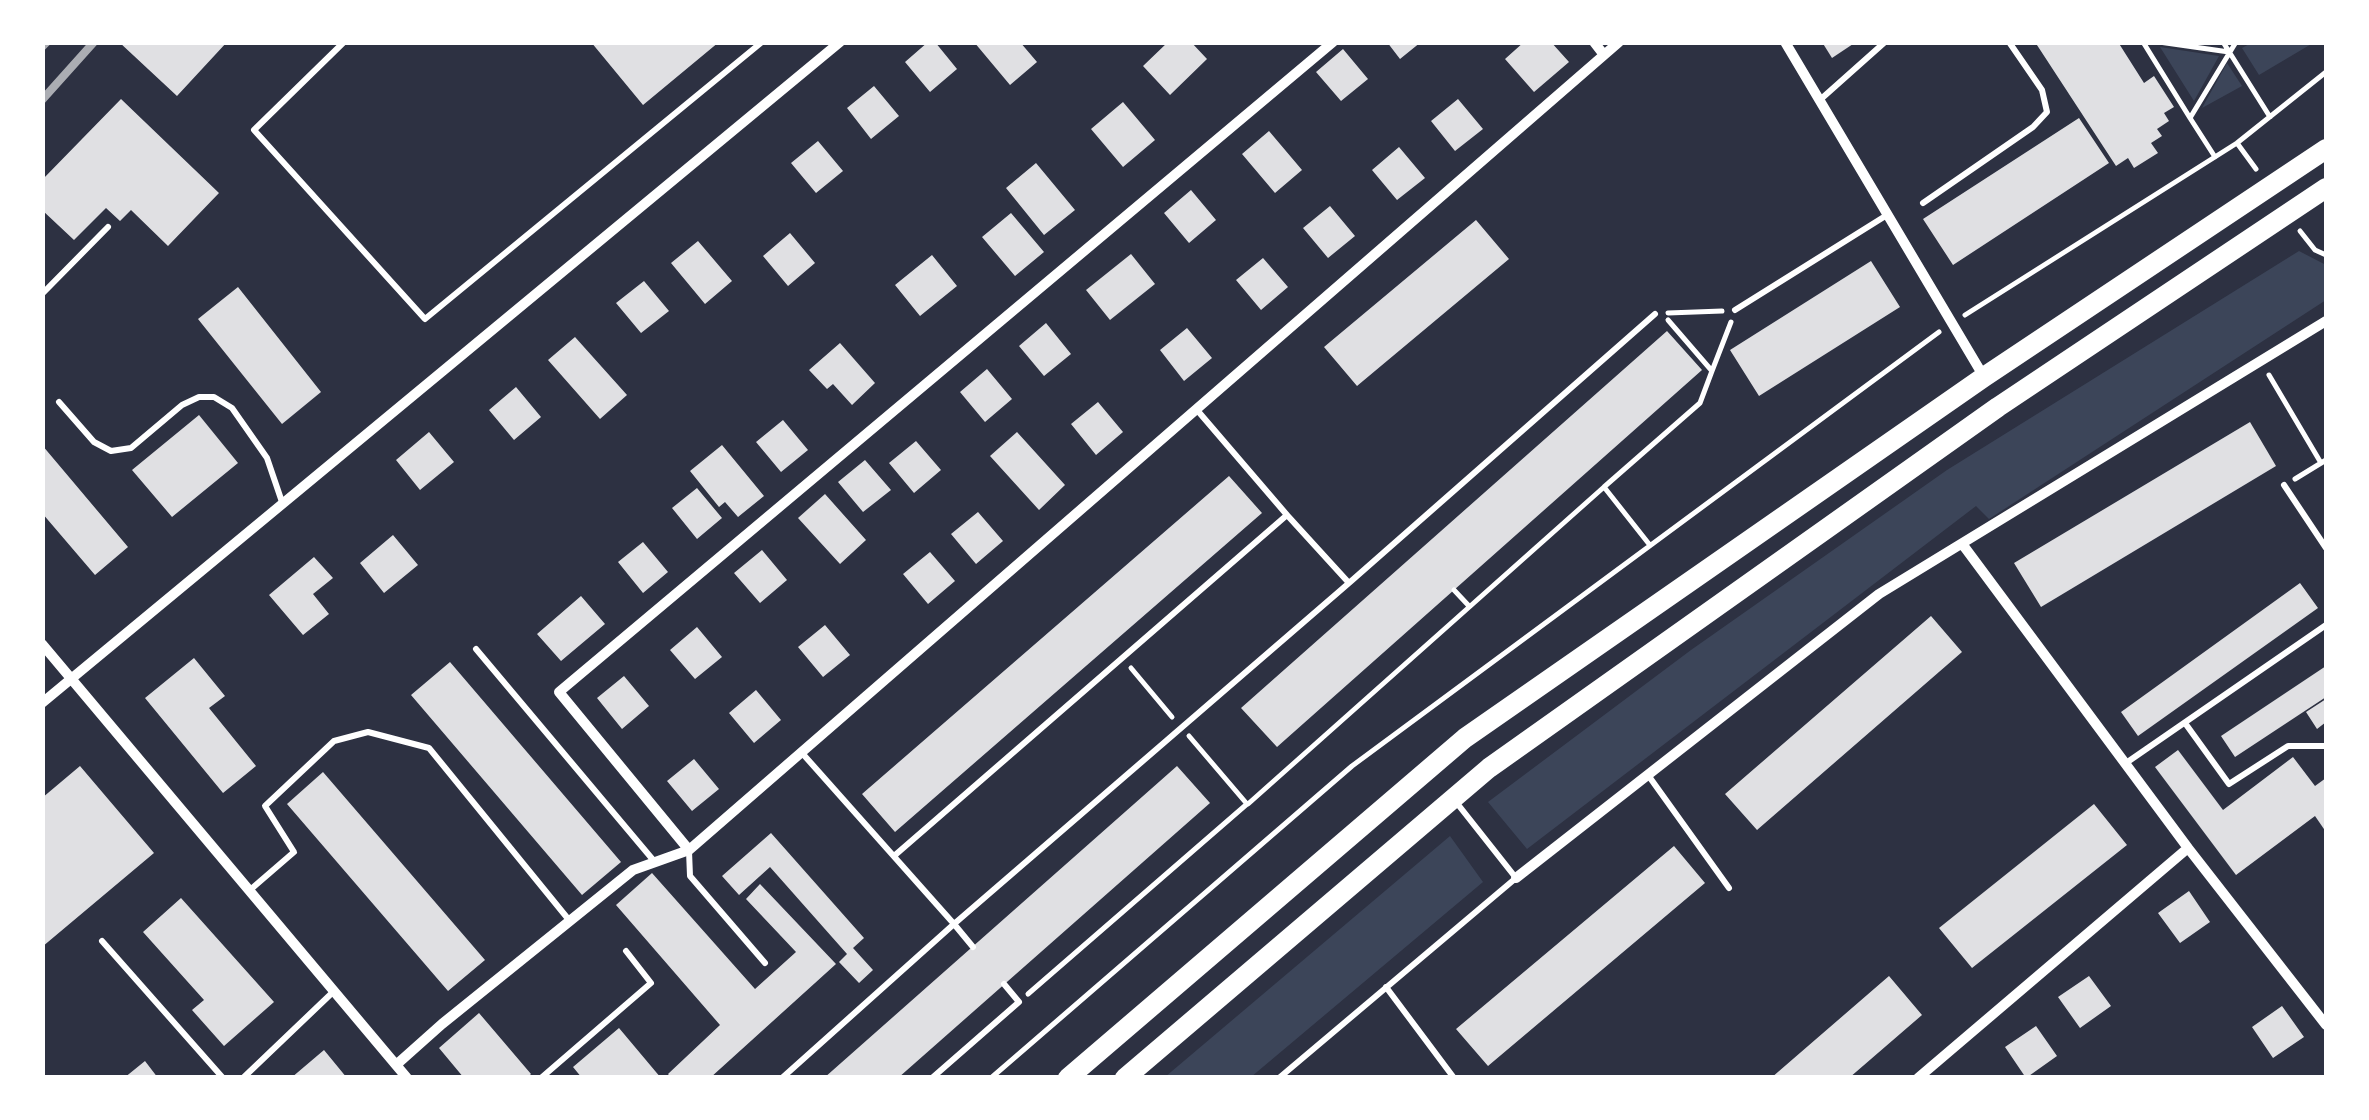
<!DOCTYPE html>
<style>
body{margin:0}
#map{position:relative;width:2369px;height:1120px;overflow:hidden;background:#2d3142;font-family:Montserrat,sans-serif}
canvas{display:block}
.frame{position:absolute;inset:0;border:45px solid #fff;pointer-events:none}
</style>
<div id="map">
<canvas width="2369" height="1120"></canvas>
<div class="frame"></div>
</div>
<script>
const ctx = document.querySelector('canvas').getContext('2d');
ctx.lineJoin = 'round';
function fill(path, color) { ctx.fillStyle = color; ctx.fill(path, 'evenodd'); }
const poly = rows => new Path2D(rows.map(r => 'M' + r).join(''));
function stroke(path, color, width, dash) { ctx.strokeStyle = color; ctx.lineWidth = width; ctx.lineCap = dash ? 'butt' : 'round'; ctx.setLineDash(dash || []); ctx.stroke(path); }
const green = poly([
 [2253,42,2313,42,2313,43,2259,75,2242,48],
 [2160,47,2219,56,2194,101],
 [2227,63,2242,86,2202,108],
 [2299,251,2326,265,2326,300,1989,519,1976,506,1527,849,1488,802,1691,650,1947,470],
 [1450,836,1483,882,1251,1077,1165,1077]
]);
const building = poly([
 [119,42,227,42,177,96],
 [591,42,719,42,643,105],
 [928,42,935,42,957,69,930,92,905,62],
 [974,42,1020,42,1037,62,1010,85],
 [1168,42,1191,42,1207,59,1170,95,1143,66],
 [1387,42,1421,42,1400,59],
 [1524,42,1551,42,1569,62,1534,92,1505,59],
 [1822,42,1856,42,1832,58],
 [2035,42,2118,42,2144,83,2154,76,2174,107,2164,113,2169,121,2157,129,2162,136,2151,143,2158,153,2134,168,2128,158,2116,166],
 [1343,49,1368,79,1341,101,1316,72],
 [874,86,899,116,871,139,847,108],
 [121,99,219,193,168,246,131,210,120,221,106,208,74,240,42,210,42,180],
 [1458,99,1483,129,1455,151,1431,121],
 [1123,102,1155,140,1123,167,1091,129],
 [2079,118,2109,163,1953,265,1923,219],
 [1269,131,1302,170,1275,193,1242,154],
 [818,141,843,171,816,193,791,163],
 [1399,147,1425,178,1397,200,1372,170],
 [1036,163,1075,210,1044,235,1006,188],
 [1191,190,1216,220,1189,243,1164,213],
 [1330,206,1355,236,1328,258,1303,228],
 [1011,213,1044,252,1015,276,982,237],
 [1476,220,1509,259,1357,386,1324,347],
 [790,233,815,263,788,286,763,256],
 [698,241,732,281,705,304,671,263],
 [1131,254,1155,284,1110,320,1086,290],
 [932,255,957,286,920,316,895,285],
 [1263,258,1288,287,1261,310,1236,280],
 [1871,261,1900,307,1759,396,1730,350],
 [644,281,669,311,641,333,616,303],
 [238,287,321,392,282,424,198,319],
 [1046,323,1071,354,1044,376,1019,346],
 [1187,328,1212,358,1184,381,1160,350],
 [1667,331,1702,370,1277,747,1241,708],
 [575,337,627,395,600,419,548,360],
 [840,343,875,383,852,405,833,384,827,389,809,370],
 [987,369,1012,399,985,422,960,392],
 [516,387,541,417,514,440,489,410],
 [1098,402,1123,432,1096,455,1071,424],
 [199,415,238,463,172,517,132,470],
 [783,420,808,450,781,472,756,442],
 [2250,422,2276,466,2041,607,2014,563],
 [429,432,454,462,420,490,396,460],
 [1017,432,1065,485,1039,510,990,456],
 [916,441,941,470,914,493,889,463],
 [42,445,128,547,95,575,42,513],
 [722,445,764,496,738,517,725,502,719,507,690,471],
 [865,460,891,490,863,512,838,482],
 [1229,476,1262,513,895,832,862,794],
 [697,488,722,518,697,539,672,508],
 [825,494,866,540,840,564,798,518],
 [978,512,1003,541,976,564,951,534],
 [393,535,418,565,384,593,360,563],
 [643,542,668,572,643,593,618,562],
 [762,550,787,580,760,603,734,573],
 [930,552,955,581,928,604,903,574],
 [314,557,333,578,313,594,329,614,303,635,269,595],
 [2300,583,2318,608,2138,736,2121,712],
 [581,596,605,624,561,661,537,634],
 [1931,616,1962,652,1757,830,1725,794],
 [825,625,850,655,823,677,798,647],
 [697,627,722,657,695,679,670,650],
 [194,658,225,696,209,708,256,766,223,793,145,698],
 [450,662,621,862,582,895,411,695],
 [2326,666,2326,697,2235,757,2221,736],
 [624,676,649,706,622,729,597,698],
 [756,690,781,720,754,743,729,713],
 [2326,699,2326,722,2317,729,2306,712],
 [2178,750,2223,810,2293,757,2315,786,2326,778,2326,832,2315,816,2236,875,2155,767],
 [694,759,719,789,692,811,667,781],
 [80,766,154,853,42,947,42,798],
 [1177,766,1210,803,898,1078,824,1078],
 [323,772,485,960,448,991,287,804],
 [2094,804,2127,845,1972,968,1939,928],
 [771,833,864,938,853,948,873,970,859,983,839,962,847,954,770,867,739,895,722,876],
 [1674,846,1705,883,1488,1066,1456,1029],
 [652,873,755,989,796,952,746,899,760,884,836,964,710,1078,671,1078,668,1074,720,1025,616,905],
 [2189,891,2210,922,2180,943,2158,913],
 [181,898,274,1002,224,1046,192,1010,204,1000,143,932],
 [1889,976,1922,1015,1849,1078,1771,1078],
 [2089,976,2111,1006,2080,1028,2058,997],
 [2282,1006,2304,1037,2273,1058,2252,1027],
 [479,1013,531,1074,527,1078,464,1078,439,1048],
 [2036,1026,2057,1056,2026,1078,2005,1047],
 [619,1028,661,1078,582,1078,573,1067],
 [324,1050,347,1078,291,1078],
 [145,1061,158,1078,124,1078]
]);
const path = poly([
 [2143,42,2190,118],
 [2159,42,2229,52],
 [2223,42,2270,117],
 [2215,157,2190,118,2236,42],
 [2256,169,2237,143,2326,72],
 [2300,231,2315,250,2326,255],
 [1668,313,1722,311],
 [1965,315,2237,143],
 [1712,371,1731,322],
 [2269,375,2321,463],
 [2295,479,2326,460],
 [1649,544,1604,487,1700,403,1712,371,1668,320],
 [1454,590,1469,606],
 [1131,668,1172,717],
 [1248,804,1604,487],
 [1028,994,1247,804,1189,736],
 [991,1078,1352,766,1939,332]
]);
const service = poly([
 [344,42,254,130,425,319,762,42],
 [1821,99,1885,42],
 [1923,203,2033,127,2047,112,2042,90,2009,42],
 [42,294,108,227],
 [1735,310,1887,215],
 [59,402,94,442,111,451,131,448,182,405,199,397,214,397,232,408,267,458,282,502],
 [1197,410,1287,515],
 [2284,485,2326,548],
 [1349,583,1655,314],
 [476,649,654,861],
 [2185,723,2229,784,2288,746,2326,746],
 [802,753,954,924,1349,583,1287,515,894,856],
 [2126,763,2326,625],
 [1648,775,1729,888],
 [689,851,690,876,765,963],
 [250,890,294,852,265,806,334,741,368,732,429,748,569,920],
 [102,941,223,1078],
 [1386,987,1454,1078],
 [243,1078,333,992],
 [541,1078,651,983,626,951],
 [782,1078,954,924,973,947],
 [932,1078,1019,1002,1004,984],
 [1279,1078,1516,878,1456,802]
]);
const minor = poly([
 [1594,42,1604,55],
 [1785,42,1984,377],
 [1963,545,2188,848,2326,1025],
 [42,644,407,1078],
 [42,703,840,42],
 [689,850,559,692,1333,42],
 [1516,878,1879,594,2326,321],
 [396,1065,442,1024,633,870,689,850,1619,42],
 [1918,1078,2188,848]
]);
const primary = poly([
 [1068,1078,1465,738,1984,377,2326,149],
 [1125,1078,1489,768,1998,407,2326,188]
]);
const rail = poly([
 [42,47,47,42],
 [42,100,94,42]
]);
fill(green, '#3c4559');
fill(building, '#e0e0e3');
stroke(path, '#fff', 5);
stroke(service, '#fff', 6);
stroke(minor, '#fff', 10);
stroke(primary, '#fff', 20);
stroke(rail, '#abadb3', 8);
</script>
